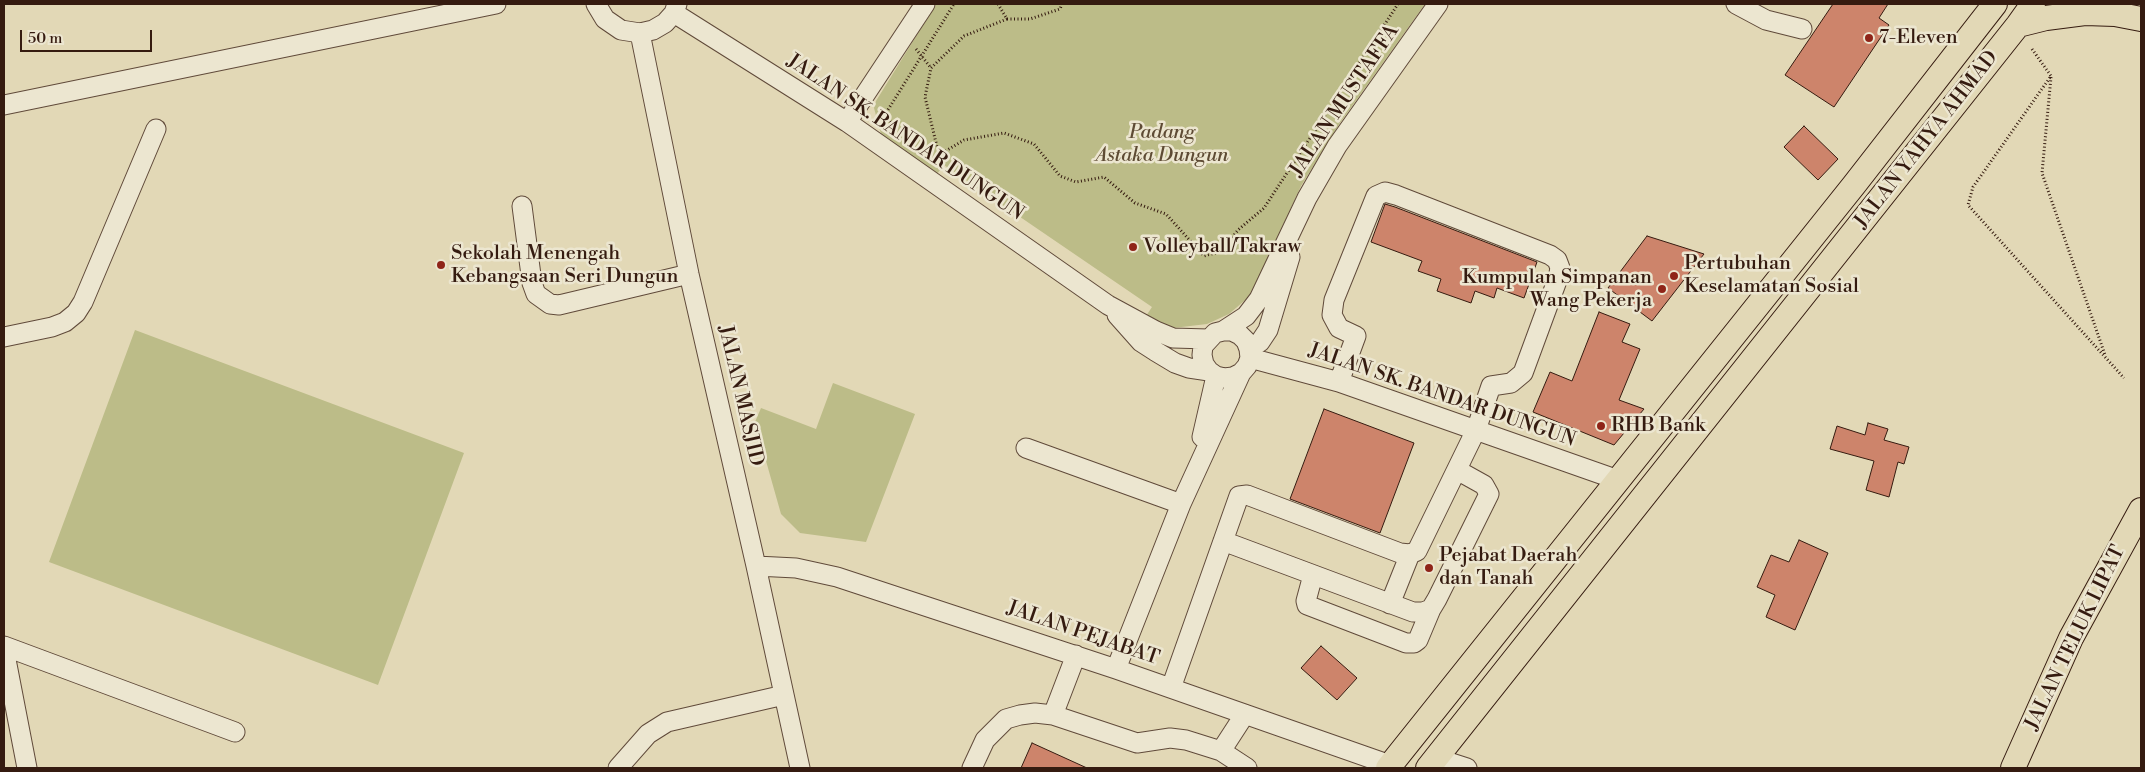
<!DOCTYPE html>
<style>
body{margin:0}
#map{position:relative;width:2145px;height:772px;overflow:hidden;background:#e2d8b6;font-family:"Libre Bodoni",serif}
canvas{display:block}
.frame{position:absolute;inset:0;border:5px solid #351b10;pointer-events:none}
.scale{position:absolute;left:20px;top:30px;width:132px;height:22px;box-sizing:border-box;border:2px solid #351b10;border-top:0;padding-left:6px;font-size:15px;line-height:18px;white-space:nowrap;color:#351b10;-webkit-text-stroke:4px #ece6d0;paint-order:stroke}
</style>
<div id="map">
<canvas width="2145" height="772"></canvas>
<div class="frame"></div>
<div class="scale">50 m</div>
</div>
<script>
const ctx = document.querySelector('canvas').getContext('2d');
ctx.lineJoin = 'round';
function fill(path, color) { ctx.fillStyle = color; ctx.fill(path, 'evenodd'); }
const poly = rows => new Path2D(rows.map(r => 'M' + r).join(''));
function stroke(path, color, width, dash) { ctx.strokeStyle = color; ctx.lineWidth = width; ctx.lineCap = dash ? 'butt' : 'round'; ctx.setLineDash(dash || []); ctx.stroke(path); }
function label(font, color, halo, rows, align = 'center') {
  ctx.font = font + ' "Libre Bodoni",serif'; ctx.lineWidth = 5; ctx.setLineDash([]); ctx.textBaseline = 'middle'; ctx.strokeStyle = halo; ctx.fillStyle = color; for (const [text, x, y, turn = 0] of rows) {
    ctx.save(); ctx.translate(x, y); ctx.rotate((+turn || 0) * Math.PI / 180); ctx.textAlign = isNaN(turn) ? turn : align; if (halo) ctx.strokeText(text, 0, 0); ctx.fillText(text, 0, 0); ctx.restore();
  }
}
const green = poly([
 [936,4,1425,4,1340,123,1301,186,1251,295,1229,314,1207,324,1173,328,1146,316,1152,307,944,165,937,174,881,134,874,108,876,101],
 [135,330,464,453,378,685,49,562],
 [833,383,915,414,866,542,800,533,781,514,755,422,761,408,816,429]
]);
const building = poly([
 [1833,4,1888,4,1879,18,1889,25,1834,107,1785,75,1833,4],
 [1804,126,1838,159,1818,180,1784,147,1804,126],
 [1385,204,1395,207,1537,262,1524,298,1497,288,1494,298,1475,291,1471,303,1437,291,1441,279,1418,271,1422,261,1371,242,1385,204],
 [1647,236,1704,254,1652,321,1608,288,1647,236],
 [1599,312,1630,324,1622,342,1640,349,1619,400,1644,409,1614,445,1533,412,1550,372,1572,381,1599,312],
 [1324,409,1414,443,1380,533,1290,499,1324,409],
 [1868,423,1888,429,1884,440,1909,447,1904,464,1898,462,1889,497,1866,490,1874,461,1830,449,1837,426,1865,435,1868,423],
 [1799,540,1828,553,1795,630,1766,617,1775,595,1757,587,1771,555,1789,562,1799,540],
 [1321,646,1357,678,1337,700,1301,668,1321,646],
 [1032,743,1087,768,1021,768,1032,743]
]);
const path = poly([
 [998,4,1007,19,964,36,931,68,925,97,939,155,964,140,1004,133,1034,144,1060,176,1076,182,1104,177,1135,203,1166,214,1204,256,1222,251,1238,230,1264,208,1398,4],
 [1007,19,1030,19,1060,9,1062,4],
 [916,49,931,68],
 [2032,49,2051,76,1973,187,1968,205,2124,378],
 [2051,77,2042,173,2105,355],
 [890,131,893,127,886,113,954,4]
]);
const minor = poly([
 [596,4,605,19,621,30,640,33,653,30,665,23,674,13,677,4],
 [1736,4,1766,20,1802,29],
 [674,13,847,122,1108,305,1156,331,1173,338,1208,339],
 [640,33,689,274,756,566,800,768],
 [4,105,496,4],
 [847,122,925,4],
 [522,206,532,283,536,294,550,304,559,305,689,274],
 [1117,315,1141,342,1155,351,1175,363,1189,368,1209,371],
 [1223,331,1232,331,1240,335,1246,341,1249,349,1250,358,1247,366,1241,373,1233,377,1224,378,1216,376,1209,371,1204,364,1202,355,1203,346,1215,333,1223,331,1246,316,1259,299,1307,198,1337,146,1438,4],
 [4,337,52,327,65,322,76,313,83,302,156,129],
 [1249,349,1260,342,1268,330,1290,257],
 [1250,358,1339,382,1618,480],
 [1202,437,1216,376],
 [1026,448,1181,504],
 [1223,541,1413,612,1423,612,1431,609,1437,599,1489,494,1484,485,1457,470],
 [756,566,796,568,837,577,1116,669,1390,765],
 [1313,575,1306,601,1307,605,1406,643,1414,643,1418,640,1431,609],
 [1390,604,1410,554],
 [4,646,235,732],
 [4,649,27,768],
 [1116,669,1181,504,1241,373],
 [1171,688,1239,496,1247,495,1400,553,1410,554,1417,551,1476,430,1491,386,1511,383,1523,373,1558,278,1560,268,1557,260,1550,255,1396,195,1385,192,1376,196,1334,300,1332,315,1339,328,1356,336,1339,382],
 [1053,715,1076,655],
 [1221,751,1247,768],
 [1436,758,1467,768],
 [618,768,648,734,667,722,784,695],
 [972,768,985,740,1006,719,1020,715,1035,713,1053,715,1137,743,1170,738,1186,740,1221,751,1245,714]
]);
const major = poly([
 [2018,25,2046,18,2085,13,2115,14,2141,19],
 [1388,768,1854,185,1995,4],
 [1428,768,2018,25,2033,4],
 [2013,768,2071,638,2141,510]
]);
const markers = [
 [1869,38,5,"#8f2418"],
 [1133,247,5,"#8f2418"],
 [441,265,5,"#8f2418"],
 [1674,276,5,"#8f2418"],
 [1662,289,5,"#8f2418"],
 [1601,426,5,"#8f2418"],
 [1429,568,5,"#8f2418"]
];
const poiNames = [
 ["7-Eleven",1879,38],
 ["Volleyball/Takraw",1143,247],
 ["Sekolah Menengah",451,254],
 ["Kebangsaan Seri Dungun",451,277],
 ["Pertubuhan",1684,264],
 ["Keselamatan Sosial",1684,287],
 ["Kumpulan Simpanan",1652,278,"right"],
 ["Wang Pekerja",1652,301,"right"],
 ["RHB Bank",1611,426],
 ["Pejabat Daerah",1439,556],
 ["dan Tanah",1439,579]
];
const streetNames = [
 ["JALAN MUSTAFFA",1345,101,-56],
 ["JALAN SK. BANDAR DUNGUN",905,138,34],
 ["JALAN YAHYA AHMAD",1927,140,-52],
 ["JALAN MASJID",740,396,77],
 ["JALAN SK. BANDAR DUNGUN",1442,396,19],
 ["JALAN PEJABAT",1083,634,19],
 ["JALAN TELUK LIPAT",2076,638,-64]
];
const parkNames = [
 ["Padang",1162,133],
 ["Astaka Dungun",1162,156]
];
fill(green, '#bcbc88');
fill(building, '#cd846b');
stroke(building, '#351b10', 1);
stroke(minor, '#604a3a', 21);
stroke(major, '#351b10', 26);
stroke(path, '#351b10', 3, [1, 2.5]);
stroke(minor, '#ece6d0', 19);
stroke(major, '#e2d8b6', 24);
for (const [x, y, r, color] of markers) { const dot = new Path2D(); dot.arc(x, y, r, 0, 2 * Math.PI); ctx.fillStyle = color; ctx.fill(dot); stroke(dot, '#ece6d0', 2); }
label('20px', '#351b10', '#ece6d0', poiNames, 'left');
label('20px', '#351b10', '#ece6d0', streetNames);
label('italic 20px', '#5e4b34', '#ece6d0', parkNames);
</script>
